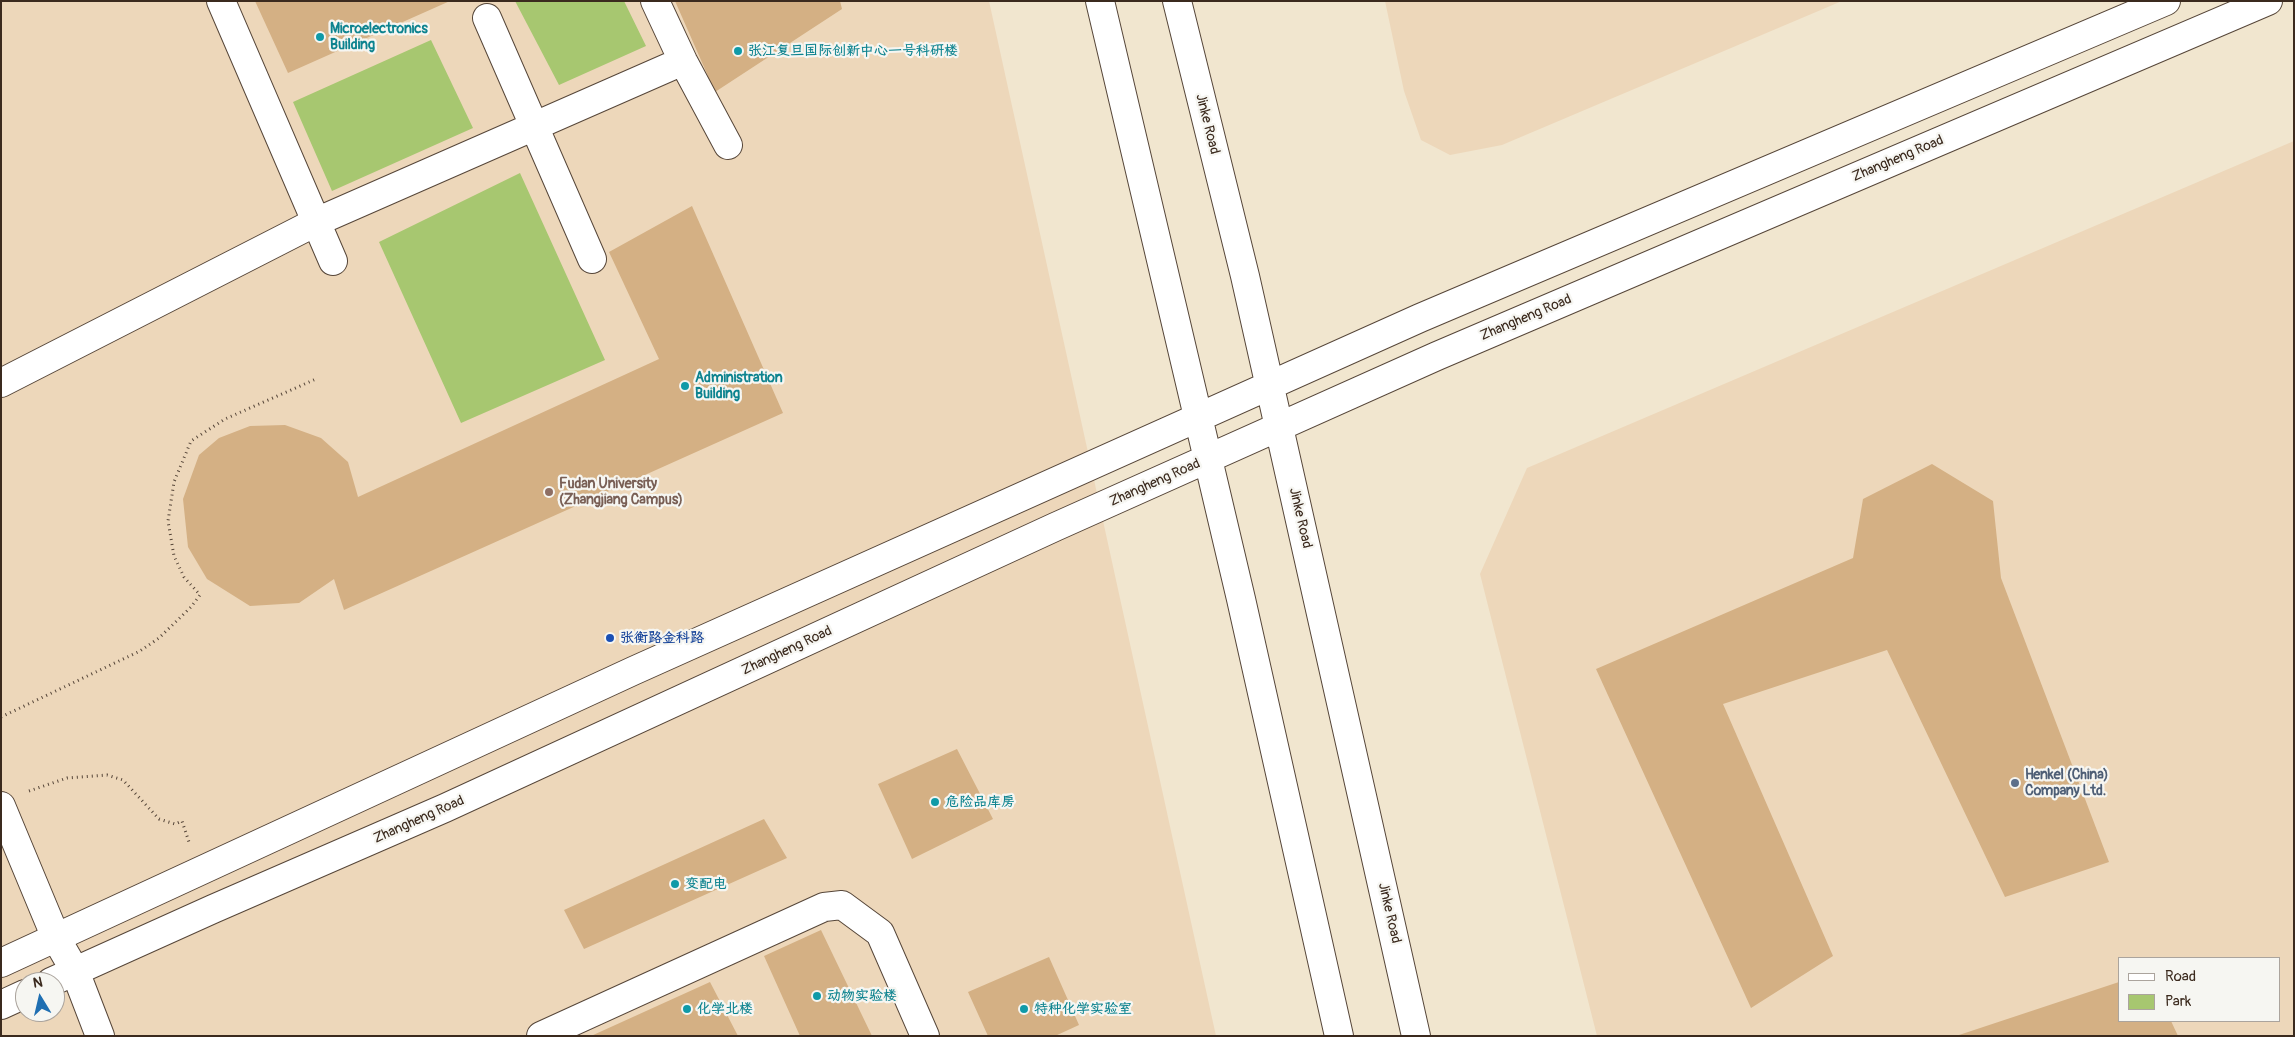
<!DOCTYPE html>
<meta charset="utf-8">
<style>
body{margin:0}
#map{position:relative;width:2295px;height:1037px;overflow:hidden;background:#f1e6cf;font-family:Pangolin,sans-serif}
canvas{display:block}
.frame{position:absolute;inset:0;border:2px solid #3b2a1e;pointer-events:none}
.legend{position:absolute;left:2118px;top:957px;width:162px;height:65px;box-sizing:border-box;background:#f6f6f2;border:1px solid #aba49d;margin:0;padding:6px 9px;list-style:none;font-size:15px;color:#3b2a1e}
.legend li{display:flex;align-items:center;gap:10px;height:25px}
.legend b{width:25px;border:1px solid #aba49d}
.north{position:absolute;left:15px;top:972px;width:50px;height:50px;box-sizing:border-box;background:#f6f6f2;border:1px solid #aba49d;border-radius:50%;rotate:351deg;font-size:14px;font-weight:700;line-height:20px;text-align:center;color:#3b2a1e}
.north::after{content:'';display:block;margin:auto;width:18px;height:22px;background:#1f6fb2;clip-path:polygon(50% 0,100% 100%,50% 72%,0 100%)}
</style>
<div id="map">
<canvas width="2295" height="1037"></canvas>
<div class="frame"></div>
<ul class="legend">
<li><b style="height:6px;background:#fff"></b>Road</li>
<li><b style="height:14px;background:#a7c770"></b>Park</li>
</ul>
<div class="north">N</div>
</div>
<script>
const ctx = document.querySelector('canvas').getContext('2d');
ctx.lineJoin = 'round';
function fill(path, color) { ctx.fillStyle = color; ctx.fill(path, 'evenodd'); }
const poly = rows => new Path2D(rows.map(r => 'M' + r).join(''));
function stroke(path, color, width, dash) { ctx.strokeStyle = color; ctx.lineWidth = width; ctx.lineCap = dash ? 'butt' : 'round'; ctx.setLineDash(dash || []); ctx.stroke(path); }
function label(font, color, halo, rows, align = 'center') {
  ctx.font = font + ' Pangolin,"LXGW WenKai TC",sans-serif'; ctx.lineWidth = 4.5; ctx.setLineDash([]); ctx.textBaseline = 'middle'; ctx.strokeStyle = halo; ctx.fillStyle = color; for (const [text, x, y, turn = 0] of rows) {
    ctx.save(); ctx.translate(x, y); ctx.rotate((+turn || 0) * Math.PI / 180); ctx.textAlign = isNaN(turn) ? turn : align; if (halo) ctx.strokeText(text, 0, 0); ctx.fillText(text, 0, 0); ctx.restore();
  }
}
const built = poly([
 [1,1,989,1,1216,1036,1,1036],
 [25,982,55,982,55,1012,25,1012],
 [1385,1,1842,1,1502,145,1450,155,1421,140,1404,91],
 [2294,141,2294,1036,1597,1036,1480,574,1527,468],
 [2119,958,2279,958,2279,1021,2119,1021]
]);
const green = poly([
 [515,1,624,1,646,46,559,85],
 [431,40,473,128,332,191,293,102],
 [520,173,605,360,461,423,379,242]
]);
const building = poly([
 [255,1,450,1,288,73],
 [675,1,840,1,842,9,715,92],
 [692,206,783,413,344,610,334,579,299,603,250,606,207,579,188,547,183,499,199,455,219,438,250,426,285,425,321,438,348,462,358,497,659,359,609,252],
 [1932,464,1993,501,2001,578,2109,862,2005,897,1887,650,1723,704,1833,956,1751,1008,1596,669,1853,558,1863,499],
 [957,749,993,819,912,859,878,784],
 [764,819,787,858,584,949,564,910],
 [821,930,872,1036,800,1036,764,956],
 [1049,957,1079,1025,1055,1036,988,1036,968,992],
 [710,982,738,1036,591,1036],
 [2119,982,2119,1021,2171,1021,2178,1036,1956,1036]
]);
const path = poly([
 [1,717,140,651,159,638,191,607,200,595,184,577,174,556,168,521,174,482,191,441,225,419,316,379],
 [29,791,67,778,107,775,123,780,159,819,175,824,182,821,189,842]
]);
const minor = poly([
 [221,1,333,261],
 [655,1,683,61,728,145],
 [487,18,592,259],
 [1,383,316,222,683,61],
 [1,806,56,938,75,971,100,1036],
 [541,1036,824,907,842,905,880,933,925,1036]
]);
const major = poly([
 [1100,1,1241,599,1339,1036],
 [1177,1,1245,276,1416,1036],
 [1,963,633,671,1420,318,2166,1],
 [51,982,213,909,445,808,1055,527,1437,356,2268,1],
 [1,1005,25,994]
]);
const markers = [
 [320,37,5,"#0f9aa8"],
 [738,51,5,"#0f9aa8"],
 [685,386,5,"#0f9aa8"],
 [549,492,5,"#8d6e63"],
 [610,638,5,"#1a4fb4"],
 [2015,783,5,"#5c6f8a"],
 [935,802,5,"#0f9aa8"],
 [675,884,5,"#0f9aa8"],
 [817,996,5,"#0f9aa8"],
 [687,1009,5,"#0f9aa8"],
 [1024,1009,5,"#0f9aa8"]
];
const cultureNames = [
 ["Microelectronics",330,29],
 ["Building",330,45],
 ["张江复旦国际创新中心一号科研楼",748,51],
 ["Administration",695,378],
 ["Building",695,394],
 ["危险品库房",945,802],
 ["变配电",685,884],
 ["动物实验楼",827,996],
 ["化学北楼",697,1009],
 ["特种化学实验室",1034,1009]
];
const streetNames = [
 ["Jinke Road",1207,124,76],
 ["Zhangheng Road",1898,159,-23],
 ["Zhangheng Road",1526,318,-23],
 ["Zhangheng Road",1155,483,-24],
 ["Jinke Road",1300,518,77],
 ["Zhangheng Road",787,651,-25],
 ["Zhangheng Road",419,820,-24],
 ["Jinke Road",1389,913,77]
];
const educationNames = [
 ["Fudan University",559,484],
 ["(Zhangjiang Campus)",559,500]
];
const transitNames = [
 ["张衡路金科路",620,638]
];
const serviceNames = [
 ["Henkel (China)",2025,775],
 ["Company Ltd.",2025,791]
];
fill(built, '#edd7ba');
fill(green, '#a7c770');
fill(building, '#d4b084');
stroke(minor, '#564639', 30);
stroke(major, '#564639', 30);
stroke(path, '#564639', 3, [1, 4]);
stroke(minor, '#fff', 28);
stroke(major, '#fff', 28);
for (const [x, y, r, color] of markers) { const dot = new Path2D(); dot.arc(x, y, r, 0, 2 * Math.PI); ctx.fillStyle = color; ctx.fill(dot); stroke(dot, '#f6f6f2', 2); }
label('bold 14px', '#0d838f', '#f6f6f2', cultureNames, 'left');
label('14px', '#3b2a1e', '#f6f6f2', streetNames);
label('bold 14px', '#785e54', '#f6f6f2', educationNames, 'left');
label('bold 14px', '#164399', '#f6f6f2', transitNames, 'left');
label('bold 14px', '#4e5e75', '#f6f6f2', serviceNames, 'left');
</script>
